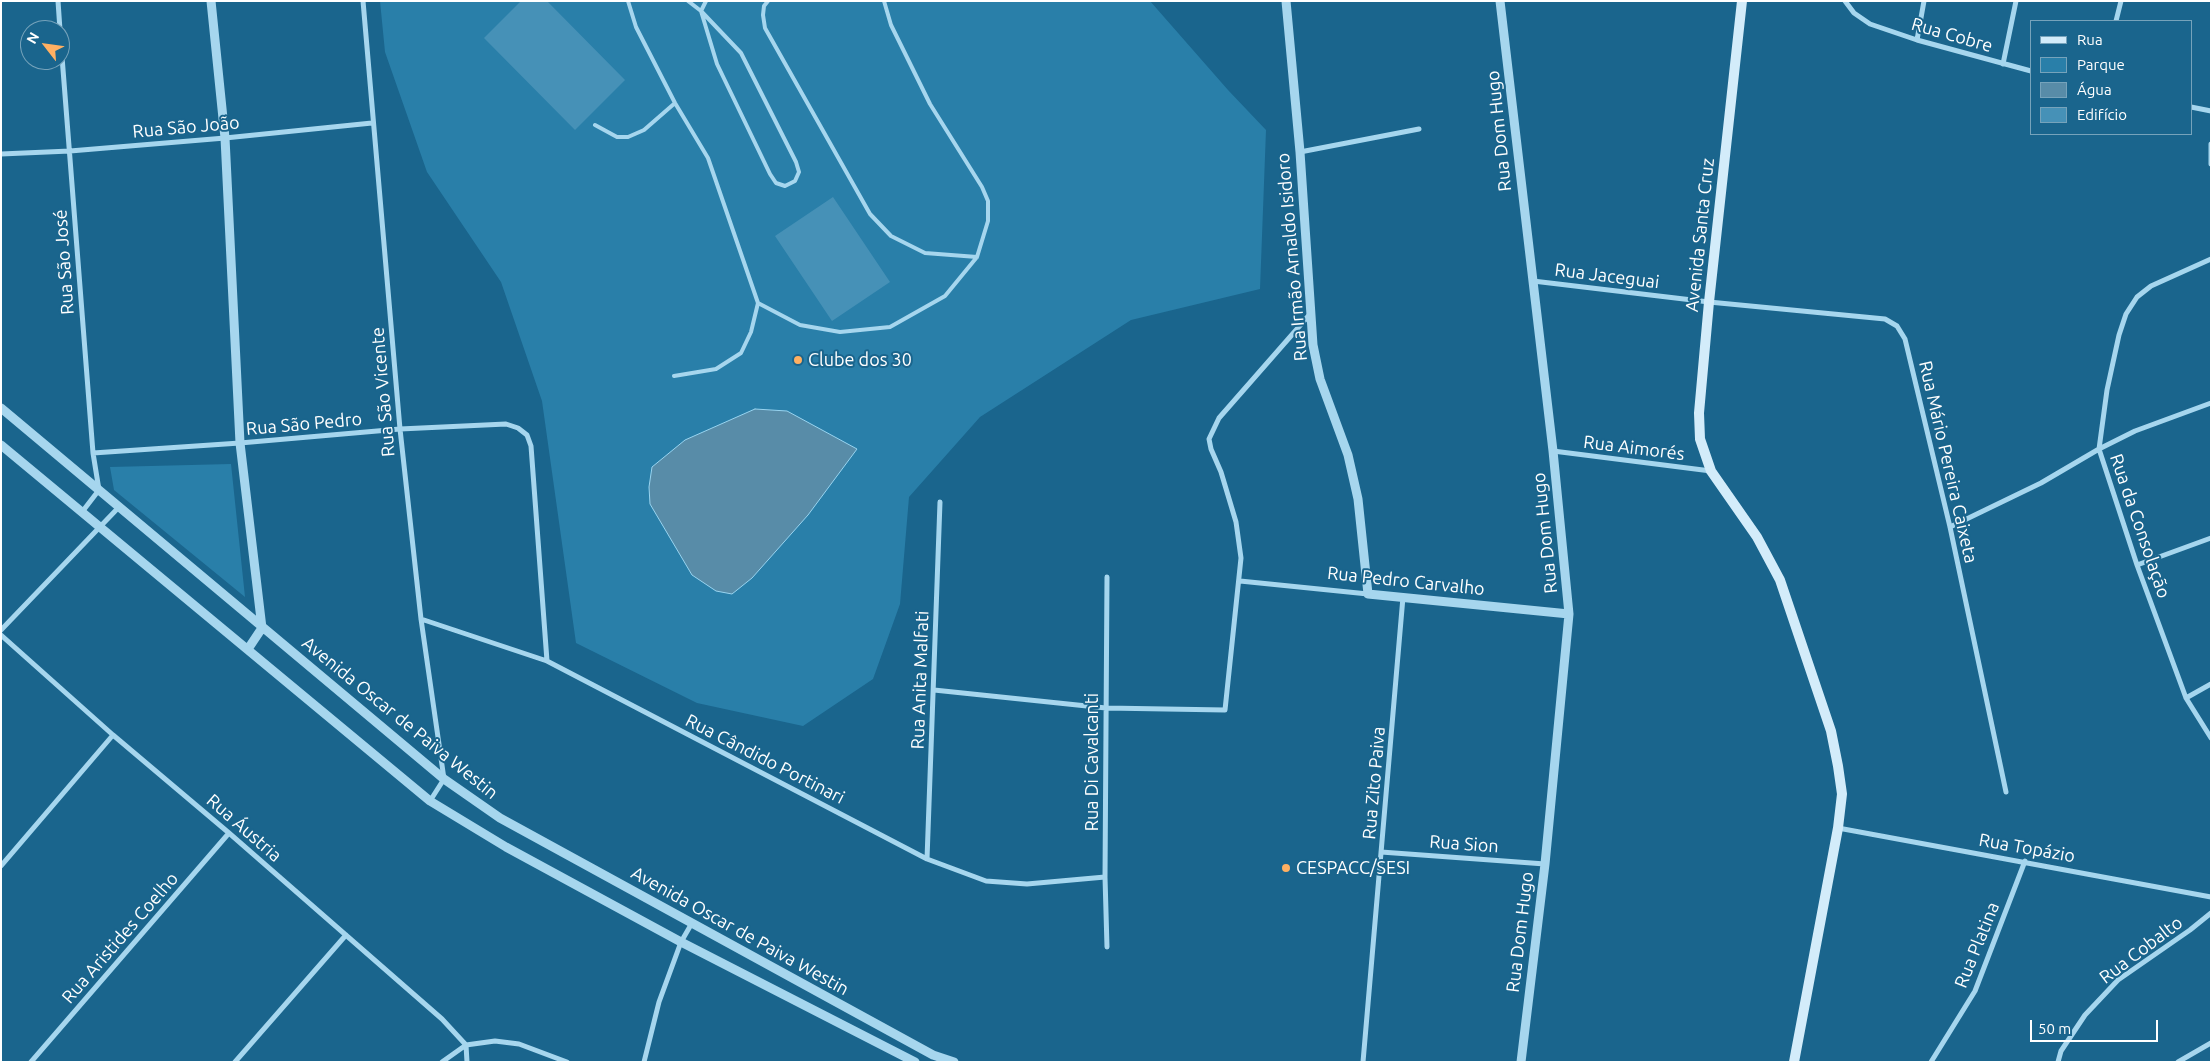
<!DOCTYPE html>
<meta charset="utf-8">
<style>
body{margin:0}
#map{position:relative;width:2212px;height:1063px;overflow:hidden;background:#1a658d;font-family:Ubuntu,sans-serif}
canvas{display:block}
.frame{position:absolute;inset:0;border:2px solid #fff;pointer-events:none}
.legend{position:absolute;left:2030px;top:20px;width:162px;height:115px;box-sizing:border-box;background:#1a658d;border:1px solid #76a3bb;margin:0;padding:6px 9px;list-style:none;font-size:15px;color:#fff}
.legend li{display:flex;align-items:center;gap:10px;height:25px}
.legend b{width:25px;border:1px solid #76a3bb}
.north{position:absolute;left:20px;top:20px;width:50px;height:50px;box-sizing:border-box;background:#1a658d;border:1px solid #76a3bb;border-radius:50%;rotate:300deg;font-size:14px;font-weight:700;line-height:20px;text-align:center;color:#fff}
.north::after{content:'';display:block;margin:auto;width:18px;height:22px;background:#ffb062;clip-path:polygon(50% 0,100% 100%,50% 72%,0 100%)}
.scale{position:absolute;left:2030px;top:1020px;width:128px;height:22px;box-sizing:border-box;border:2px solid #fff;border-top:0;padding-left:6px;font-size:15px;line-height:18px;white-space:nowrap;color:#fff;-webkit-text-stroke:4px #1a658d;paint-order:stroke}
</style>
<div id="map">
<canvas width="2212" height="1063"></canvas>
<div class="frame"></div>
<ul class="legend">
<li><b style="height:6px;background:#d3ecfa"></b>Rua</li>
<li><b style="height:14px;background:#297fa9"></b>Parque</li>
<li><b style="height:14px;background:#588ca8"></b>Água</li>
<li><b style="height:14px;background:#4691b7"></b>Edifício</li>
</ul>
<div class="north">N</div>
<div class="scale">50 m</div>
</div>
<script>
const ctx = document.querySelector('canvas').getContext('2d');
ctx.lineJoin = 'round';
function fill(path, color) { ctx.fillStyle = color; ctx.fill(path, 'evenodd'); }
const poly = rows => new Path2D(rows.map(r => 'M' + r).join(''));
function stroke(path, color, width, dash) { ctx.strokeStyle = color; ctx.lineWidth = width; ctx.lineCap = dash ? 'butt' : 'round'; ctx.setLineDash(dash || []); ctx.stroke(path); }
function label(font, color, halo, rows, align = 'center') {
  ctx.font = font + ' Ubuntu,sans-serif'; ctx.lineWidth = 4; ctx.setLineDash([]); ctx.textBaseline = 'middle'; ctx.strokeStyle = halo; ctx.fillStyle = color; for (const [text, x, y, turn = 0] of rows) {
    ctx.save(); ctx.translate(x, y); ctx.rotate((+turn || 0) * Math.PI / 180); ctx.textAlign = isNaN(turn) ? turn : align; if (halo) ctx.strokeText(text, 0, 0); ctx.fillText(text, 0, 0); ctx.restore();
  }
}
const green = poly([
 [380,1,1150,1,1228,90,1266,130,1260,289,1131,320,980,417,909,497,900,604,873,679,803,726,697,703,576,643,542,401,501,282,427,172,385,52],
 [231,464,245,597,114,490,110,467]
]);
const water = poly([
 [755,409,787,411,857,449,808,515,752,578,732,594,716,591,692,575,650,504,649,487,652,467,685,440,755,409]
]);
const building = poly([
 [521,1,547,1,625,80,575,130,484,38],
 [833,197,890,282,832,321,775,236]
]);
const service = poly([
 [628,1,636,27,675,103,708,158,758,303,800,325,840,332,890,327,945,296,977,257,988,221,988,201,982,187,930,104,891,25,884,1],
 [688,1,701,11,706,1],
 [768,1,764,6,763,15,765,28,870,214,891,236,925,253,977,257],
 [701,11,741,53,796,162,799,172,795,181,785,186,776,183,770,174,717,64,701,11],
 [595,125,617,137,628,137,644,130,675,103],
 [674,376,716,369,741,353,751,332,758,303]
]);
const minor = poly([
 [58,1,60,30],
 [363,1,400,429,421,619,444,779,430,801],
 [1845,1,1854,13,1870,24,1917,40,2031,71],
 [2116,21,2121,1],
 [60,31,93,453,99,490,82,512],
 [1917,40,1924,1],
 [2003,64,2016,1],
 [2191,107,2211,111],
 [2211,144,2211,164],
 [1300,152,1419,129],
 [1,154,70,151,225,138,372,123],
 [2211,259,2151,286,2137,297,2126,314,2119,335,2107,390,2099,449,2137,565,2186,698,2211,738],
 [1533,281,1709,302,1885,319,1897,326,1905,339,1950,527,2006,792],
 [1553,451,1711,471],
 [93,453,240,443,400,429,506,424,518,428,527,435,531,446,547,661],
 [1950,527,2041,483,2099,449,2135,431,2211,403],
 [2137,565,2211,538],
 [1240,581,1368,594],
 [421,619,547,661,927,859,986,881,1027,884,1105,877],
 [1,630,119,507],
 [1,635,113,735,229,833,442,1019,466,1045],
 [934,690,1106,708,1225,710,1241,558,1236,522,1221,472,1211,449,1209,439,1219,418,1311,313],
 [2186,698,2211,684],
 [1838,828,2211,897],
 [1381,852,1545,864],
 [927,859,940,502],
 [1,866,113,735],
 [1107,947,1105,877,1107,577],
 [466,1045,467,1062],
 [31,1062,229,833],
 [235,1062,346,935],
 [442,1062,466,1045,495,1041,519,1044,567,1062],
 [644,1062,659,1002,681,942,692,923],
 [1363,1062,1403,597],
 [1931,1062,1975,991,2025,861],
 [2058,1062,2061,1051,2085,1015,2118,980,2190,930,2211,913],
 [2178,1062,2211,1043]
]);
const tertiary = poly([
 [211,1,225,138,240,443,262,628,248,649],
 [1286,1,1300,152,1313,345,1320,379,1348,455,1358,499,1368,594,1569,614],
 [1500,1,1553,451,1569,614,1545,864,1521,1062],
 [1,408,444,779,500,818,933,1055,954,1062],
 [1,445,430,801,506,847,681,942,915,1062]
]);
const secondary = poly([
 [1742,1,1709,302,1699,413,1700,439,1711,471,1757,537,1780,580,1831,731,1838,766,1842,794,1838,828,1794,1062]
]);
const markers = [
 [798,360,5,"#ffb062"],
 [1286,868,5,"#ffb062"]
];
const streetNames = [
 ["Rua Cobre",1952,35,16],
 ["Rua São João",186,127,-5],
 ["Rua Dom Hugo",1499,131,-96],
 ["Avenida Santa Cruz",1700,235,-84],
 ["Rua Irmão Arnaldo Isidoro",1292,257,-95],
 ["Rua São José",64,262,-94],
 ["Rua Jaceguai",1607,276,7],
 ["Rua São Vicente",383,392,-95],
 ["Rua São Pedro",304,424,-5],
 ["Rua Aimorés",1634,448,7],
 ["Rua Mário Pereira Caixeta",1948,462,77],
 ["Rua da Consolação",2140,526,71],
 ["Rua Dom Hugo",1545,533,-96],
 ["Rua Pedro Carvalho",1406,581,6],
 ["Rua Anita Malfati",920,680,-88],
 ["Avenida Oscar de Paiva Westin",400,718,39],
 ["Rua Cândido Portinari",765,759,27],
 ["Rua Di Cavalcanti",1092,762,-90],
 ["Rua Zito Paiva",1374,783,-85],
 ["Rua Áustria",244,828,41],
 ["Rua Sion",1464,844,4],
 ["Rua Topázio",2027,848,10],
 ["Avenida Oscar de Paiva Westin",740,931,29],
 ["Rua Dom Hugo",1520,932,-83],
 ["Rua Aristides Coelho",120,938,-49],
 ["Rua Platina",1977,945,-68],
 ["Rua Cobalto",2141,950,-37]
];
const poiNames = [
 ["Clube dos 30",808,360],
 ["CESPACC/SESI",1296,868]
];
fill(green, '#297fa9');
fill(water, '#588ca8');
stroke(water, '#98d4f0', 1);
fill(building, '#4691b7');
stroke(service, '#a6d6ee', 4);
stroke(minor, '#a6d6ee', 5);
stroke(tertiary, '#a6d6ee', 9);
stroke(secondary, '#d3ecfa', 10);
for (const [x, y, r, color] of markers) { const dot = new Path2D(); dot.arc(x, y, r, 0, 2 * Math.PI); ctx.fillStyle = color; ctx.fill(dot); stroke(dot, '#1a658d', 2); }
label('18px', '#fff', '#1a658d', streetNames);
label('18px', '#fff', '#1a658d', poiNames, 'left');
</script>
